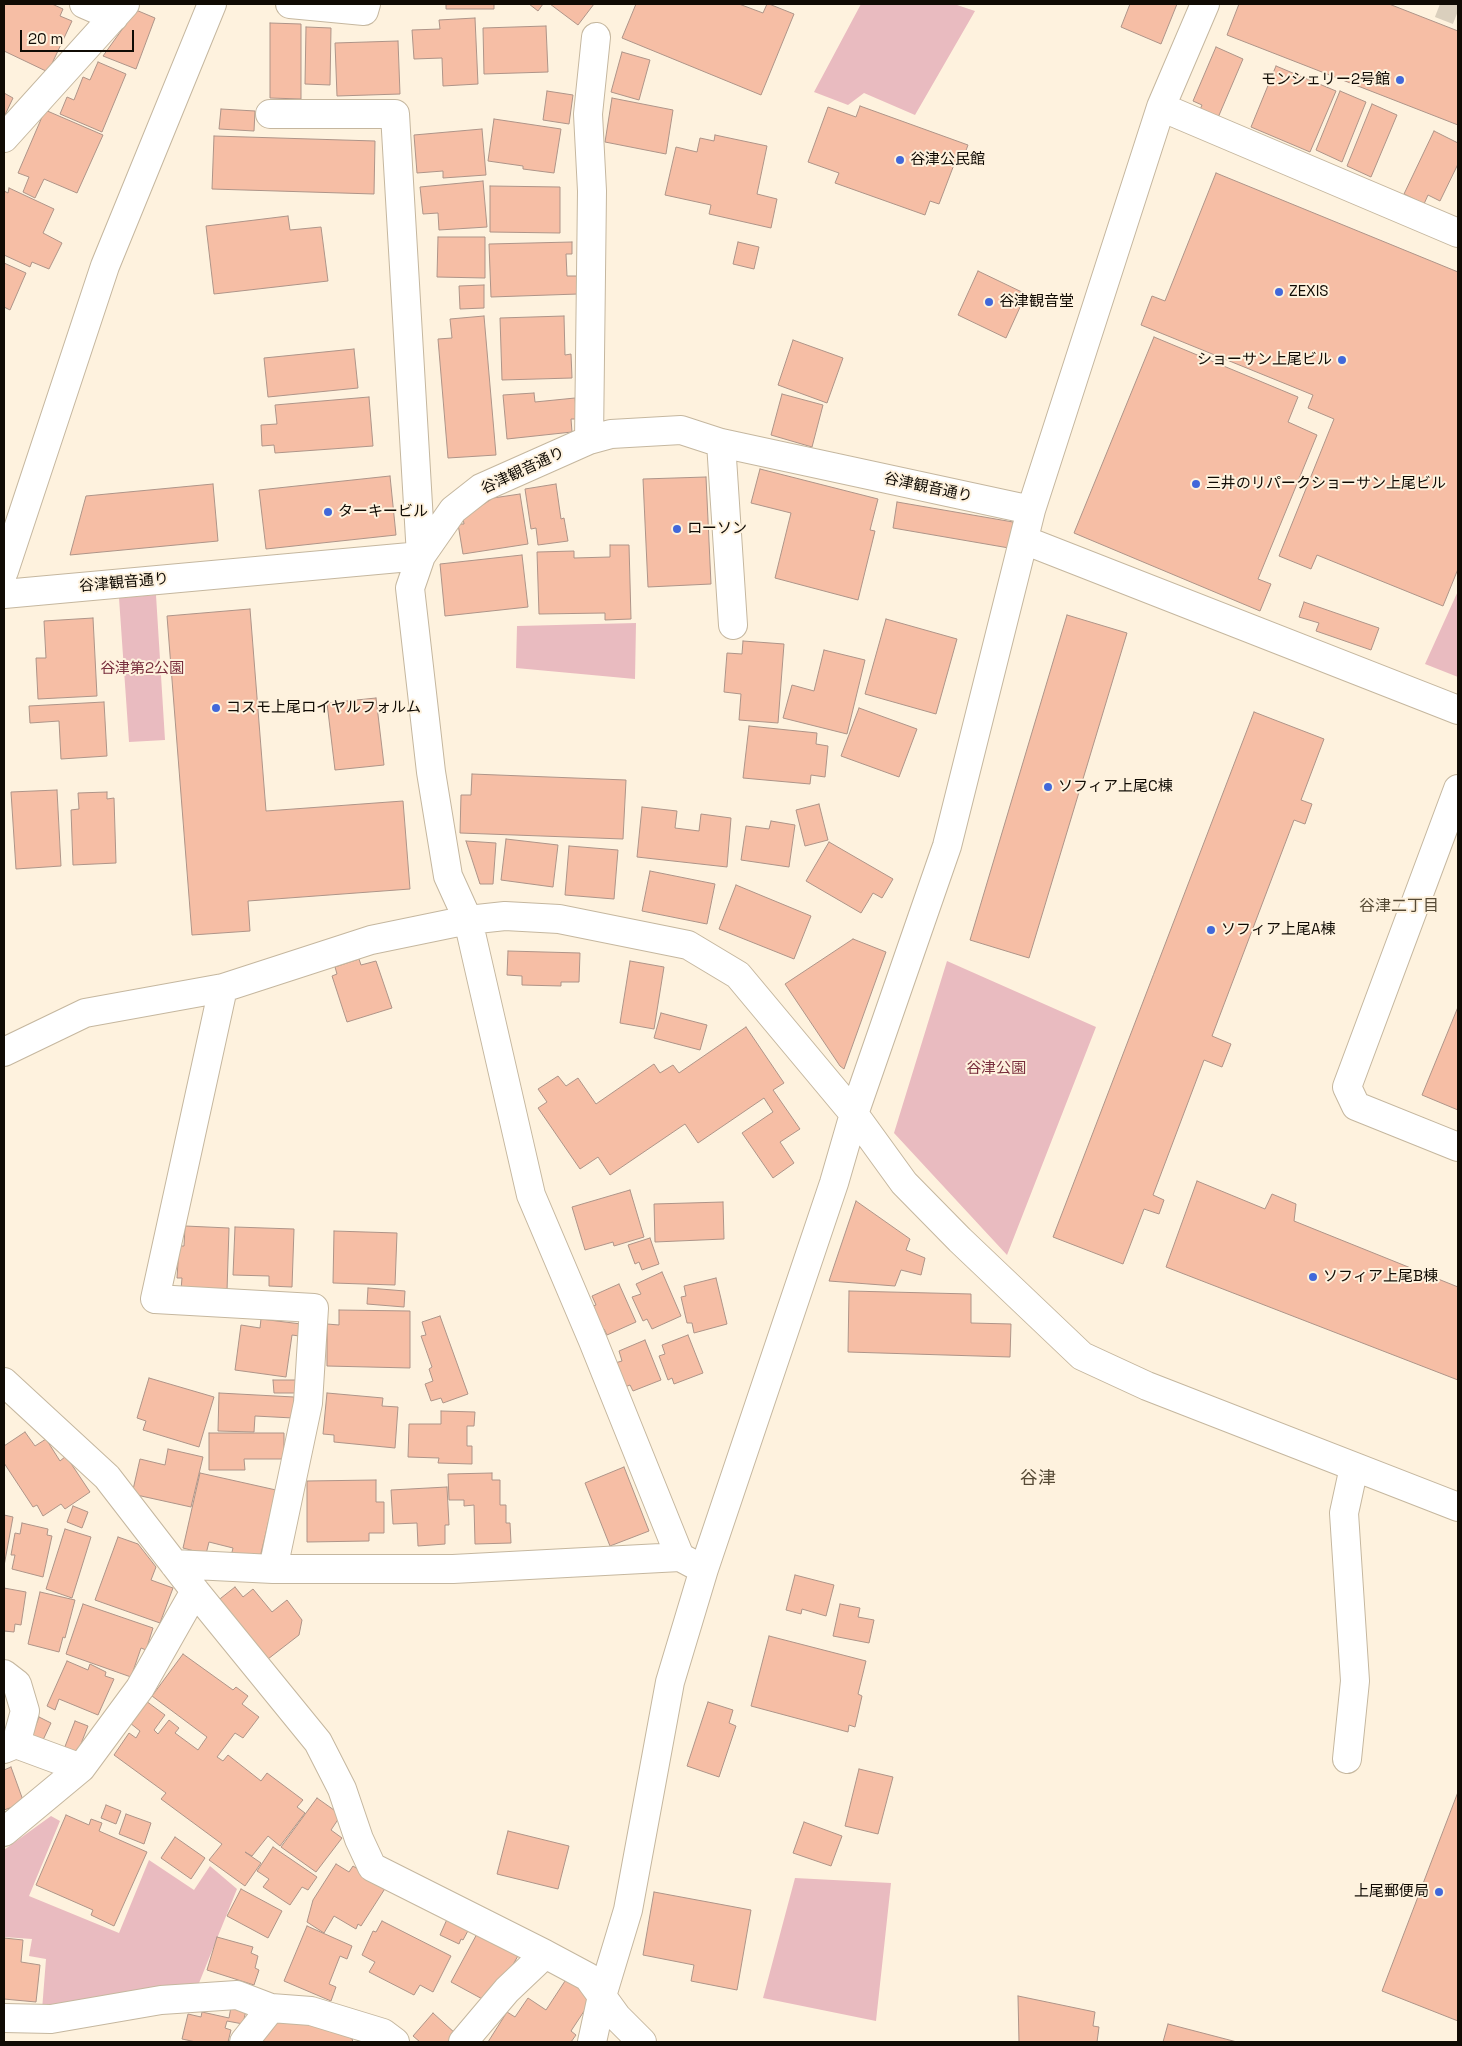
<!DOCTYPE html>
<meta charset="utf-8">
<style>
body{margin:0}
#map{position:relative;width:1462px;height:2046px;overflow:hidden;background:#fef2de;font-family:"Space Grotesk",sans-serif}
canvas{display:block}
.frame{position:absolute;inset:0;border:5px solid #100b04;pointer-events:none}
.scale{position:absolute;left:20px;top:30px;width:114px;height:22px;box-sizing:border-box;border:2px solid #100b04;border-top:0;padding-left:6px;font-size:15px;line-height:18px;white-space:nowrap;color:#100b04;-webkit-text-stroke:4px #fef2de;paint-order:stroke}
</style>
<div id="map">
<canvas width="1462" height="2046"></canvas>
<div class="frame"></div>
<div class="scale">20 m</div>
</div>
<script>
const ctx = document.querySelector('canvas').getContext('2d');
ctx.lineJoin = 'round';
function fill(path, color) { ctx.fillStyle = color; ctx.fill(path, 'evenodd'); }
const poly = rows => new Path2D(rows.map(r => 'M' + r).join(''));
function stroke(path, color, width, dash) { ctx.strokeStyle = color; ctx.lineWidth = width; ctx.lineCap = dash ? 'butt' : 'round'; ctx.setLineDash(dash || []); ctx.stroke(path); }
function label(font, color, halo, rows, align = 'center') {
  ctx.font = font + ' "Space Grotesk","Noto Sans JP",sans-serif'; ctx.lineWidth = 4; ctx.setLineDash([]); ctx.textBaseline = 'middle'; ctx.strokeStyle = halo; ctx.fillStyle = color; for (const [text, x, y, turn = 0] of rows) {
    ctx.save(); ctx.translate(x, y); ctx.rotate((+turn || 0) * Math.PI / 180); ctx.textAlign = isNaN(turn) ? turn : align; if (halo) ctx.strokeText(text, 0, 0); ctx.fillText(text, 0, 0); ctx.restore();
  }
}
const green = poly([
 [861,4,954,4,975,11,915,115,864,93,848,105,814,92],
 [1458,591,1458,677,1425,664],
 [156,595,165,740,129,742,119,598],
 [636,623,635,679,516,668,517,626],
 [947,961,1096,1027,1007,1255,894,1133],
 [51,1816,60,1821,29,1896,119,1933,149,1860,194,1890,210,1866,237,1889,199,1983,123,1998,42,2010,46,1959,29,1956,32,1939,4,1937,4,1850],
 [795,1878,891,1883,876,2021,763,1998]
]);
const building = poly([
 [4,4,52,4,63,9,60,16,72,21,48,72,4,51,4,4],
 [446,4,494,4,494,9,446,9,446,4],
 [529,4,543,4,538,11,529,4],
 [550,4,594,4,578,25,550,4],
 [636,4,739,4,763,13,767,4,769,4,794,14,761,95,622,38,636,4],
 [1130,4,1177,4,1161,44,1121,27,1130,4],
 [1239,4,1389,4,1458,31,1458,125,1227,35,1239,4],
 [136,10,155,18,136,69,103,56,136,10],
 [475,18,478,84,443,86,442,58,414,59,412,30,440,29,439,20,475,18],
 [270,23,301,24,301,99,270,98,270,23],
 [546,26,548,72,484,74,483,28,546,26],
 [306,27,331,28,330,85,305,84,306,27],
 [398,41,400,94,337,96,335,43,398,41],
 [1216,47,1243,59,1217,120,1199,112,1202,105,1193,101,1216,47],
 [622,52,650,60,639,100,611,92,622,52],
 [98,62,126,74,102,132,60,114,67,97,74,100,83,77,90,80,98,62],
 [1276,66,1336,91,1310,152,1251,127,1276,66],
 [547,91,573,95,569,124,543,120,547,91],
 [1340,91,1366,102,1342,162,1316,150,1340,91],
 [4,93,13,98,4,117,4,93],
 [612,98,673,110,666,154,605,142,612,98],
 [1372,104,1397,115,1371,177,1347,166,1372,104],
 [860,106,968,145,961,164,955,162,939,204,930,201,925,215,835,183,839,173,808,162,828,107,856,117,860,106],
 [221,109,255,111,254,131,219,129,221,109],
 [45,110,103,135,77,193,44,179,35,198,23,192,29,177,18,173,45,110],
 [494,119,561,129,554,173,523,169,523,166,488,161,494,119],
 [482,129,486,175,443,178,443,171,417,173,414,135,482,129],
 [1434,131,1458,143,1458,164,1440,201,1428,195,1424,204,1404,194,1434,131],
 [715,135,767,146,757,194,777,199,771,228,709,214,711,205,665,195,676,147,697,152,700,138,714,141,715,135],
 [214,136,375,141,374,194,212,189,214,136],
 [1216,173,1458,272,1458,569,1443,606,1317,555,1311,569,1279,556,1334,419,1308,408,1313,395,1141,325,1152,296,1165,301,1216,173],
 [483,181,487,227,439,230,438,213,423,214,420,187,483,181],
 [490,186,560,187,560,233,490,232,490,186],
 [9,188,54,209,43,233,62,243,49,269,32,262,30,267,4,255,4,191,8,193,9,188],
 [288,216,290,230,321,227,328,281,214,294,206,226,288,216],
 [438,237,485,237,485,278,437,277,438,237],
 [572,242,572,254,566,254,567,276,577,276,578,294,491,297,489,244,572,242],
 [738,242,759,247,754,269,733,264,738,242],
 [4,263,26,273,10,310,4,307,4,263],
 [978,271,1026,294,1006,338,958,315,978,271],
 [484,285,484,308,460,309,459,286,484,285],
 [484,316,496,455,448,458,438,339,452,338,450,319,484,316],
 [564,316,565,355,571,354,572,378,502,380,500,318,564,316],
 [1154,337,1298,397,1288,422,1317,435,1258,579,1271,584,1260,611,1074,533,1154,337],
 [793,340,843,358,827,403,778,385,793,340],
 [354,349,358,388,268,397,264,358,354,349],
 [534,393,535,402,575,398,577,419,571,419,572,432,507,439,503,395,534,393],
 [782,394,823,405,812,447,771,435,782,394],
 [369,397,373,446,275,453,274,445,262,446,261,425,277,424,275,405,369,397],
 [760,469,878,499,870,530,875,531,858,600,775,578,791,513,751,503,760,469],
 [390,476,396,535,266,549,259,490,390,476],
 [706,477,711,584,648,587,643,479,706,477],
 [213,484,218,541,70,555,86,496,213,484],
 [556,484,561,519,564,518,568,541,538,545,536,528,531,529,525,489,556,484],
 [520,494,528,544,463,554,458,524,464,524,463,518,493,498,520,494],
 [897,502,1013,522,1009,548,893,528,897,502],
 [610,545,629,545,631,619,605,620,605,613,539,614,537,552,574,551,574,558,610,557,610,545],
 [522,555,528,607,445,616,440,564,522,555],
 [1304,602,1379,628,1371,650,1316,631,1319,623,1299,617,1304,602],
 [250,609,266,811,403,801,410,889,248,901,250,931,192,935,167,616,250,609],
 [1067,615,1127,633,1029,958,970,940,1067,615],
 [93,618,97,696,38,699,36,658,46,658,44,621,93,618],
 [886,619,957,639,936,714,865,694,886,619],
 [743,641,784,644,778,723,739,720,741,694,724,692,727,653,742,654,743,641],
 [824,650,865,660,847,734,783,718,792,685,814,691,824,650],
 [376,698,384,765,335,770,327,703,376,698],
 [104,702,107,756,61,759,59,721,30,723,29,706,104,702],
 [859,708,917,729,899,777,841,756,859,708],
 [1254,712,1324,739,1301,800,1312,804,1305,824,1294,820,1212,1036,1231,1044,1222,1067,1204,1060,1153,1195,1164,1200,1159,1214,1144,1209,1123,1264,1053,1237,1254,712],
 [749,726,817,733,816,744,828,746,825,777,811,775,810,784,743,778,749,726],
 [472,774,626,780,623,839,460,833,461,795,471,795,472,774],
 [57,790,61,866,16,869,11,792,57,790],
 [107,792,107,799,114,798,116,863,73,865,71,810,79,809,78,793,107,792],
 [819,804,828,840,805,846,796,810,819,804],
 [642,807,677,811,675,828,699,831,701,814,731,818,727,867,637,857,642,807],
 [771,821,795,825,789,867,741,860,746,826,769,829,771,821],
 [506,839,558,845,553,887,501,880,506,839],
 [466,841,496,843,493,884,480,884,466,841],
 [829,842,893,879,882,898,873,893,861,913,806,881,829,842],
 [569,846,618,850,614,899,565,895,569,846],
 [650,871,715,884,707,924,642,911,650,871],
 [736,885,811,916,794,959,719,929,736,885],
 [853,939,886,952,844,1069,840,1066,785,984,853,939],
 [508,951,580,953,579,982,561,982,561,986,522,985,522,976,507,975,508,951],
 [359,959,361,965,376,961,392,1008,347,1022,332,976,337,974,335,967,359,959],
 [630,961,664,967,654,1029,620,1023,630,961],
 [1458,1007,1458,1110,1422,1095,1458,1007],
 [661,1013,707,1025,700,1050,654,1038,661,1013],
 [746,1027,784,1083,773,1090,800,1129,780,1142,794,1163,773,1178,742,1133,773,1112,764,1098,698,1143,685,1124,610,1175,598,1157,580,1169,538,1108,547,1102,538,1089,558,1076,566,1086,578,1078,596,1104,654,1064,660,1073,673,1065,679,1073,746,1027],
 [1197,1181,1265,1209,1272,1194,1296,1204,1294,1221,1458,1287,1458,1380,1166,1267,1197,1181],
 [630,1190,644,1237,614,1246,613,1242,585,1250,572,1207,630,1190],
 [856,1201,910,1239,906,1250,925,1258,921,1275,901,1270,895,1286,829,1281,856,1201],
 [723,1202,724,1239,655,1242,654,1204,723,1202],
 [185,1226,229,1228,227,1291,181,1290,182,1278,177,1278,179,1246,184,1246,185,1226],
 [235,1227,294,1229,292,1287,269,1286,269,1276,233,1275,235,1227],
 [334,1231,397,1233,395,1285,333,1283,334,1231],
 [650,1238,659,1264,642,1270,639,1262,635,1264,628,1245,650,1238],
 [662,1272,681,1316,652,1329,647,1319,643,1321,632,1297,641,1294,636,1284,662,1272],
 [716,1278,727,1324,694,1333,692,1323,687,1323,681,1297,686,1296,684,1286,716,1278],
 [619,1284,636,1322,607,1335,604,1329,601,1331,590,1307,596,1305,592,1296,619,1284],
 [368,1288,405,1291,404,1307,367,1304,368,1288],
 [849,1291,971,1294,971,1323,1011,1324,1010,1357,848,1352,849,1291],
 [339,1310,410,1311,410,1368,327,1366,327,1324,339,1325,339,1310],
 [440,1316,468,1394,443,1403,441,1398,431,1401,425,1384,433,1381,429,1369,432,1367,421,1336,426,1335,422,1322,440,1316],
 [261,1319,301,1324,299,1336,292,1335,286,1377,235,1370,241,1325,260,1328,261,1319],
 [688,1335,703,1373,674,1384,672,1378,668,1380,659,1356,665,1354,662,1345,688,1335],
 [645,1340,661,1380,633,1391,630,1385,625,1387,615,1363,622,1361,619,1351,645,1340],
 [149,1378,214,1397,199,1447,143,1430,146,1421,137,1418,149,1378],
 [273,1380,299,1380,299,1393,274,1393,273,1380],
 [219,1393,294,1397,293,1418,255,1416,254,1432,218,1431,219,1393],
 [327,1393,383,1398,382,1406,398,1407,395,1448,334,1442,334,1435,323,1434,327,1393],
 [441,1411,475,1412,474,1426,467,1426,467,1446,472,1446,472,1464,438,1463,439,1458,408,1457,409,1424,441,1424,441,1411],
 [25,1432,35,1446,46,1439,60,1461,66,1456,90,1492,65,1509,61,1504,43,1516,37,1505,33,1507,4,1463,4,1446,25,1432],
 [209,1433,284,1433,284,1459,244,1459,245,1470,209,1470,209,1433],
 [168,1449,203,1457,191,1507,132,1494,140,1459,165,1465,168,1449],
 [624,1467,649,1531,610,1546,585,1483,624,1467],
 [200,1473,276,1490,259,1562,231,1556,233,1548,209,1542,206,1554,183,1548,200,1473],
 [492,1473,492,1480,500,1480,500,1505,506,1505,506,1523,510,1523,511,1543,475,1544,474,1505,464,1506,464,1500,449,1500,448,1474,492,1473],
 [376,1480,376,1502,384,1502,384,1533,369,1533,369,1541,307,1542,307,1481,376,1480],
 [447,1487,449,1525,445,1525,445,1544,418,1546,417,1523,393,1524,391,1490,447,1487],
 [73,1506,88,1512,82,1528,67,1522,73,1506],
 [4,1515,13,1517,4,1566,4,1515],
 [22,1523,48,1529,47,1535,52,1536,43,1577,12,1569,15,1555,11,1555,15,1533,20,1534,22,1523],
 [65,1529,91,1537,72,1598,46,1589,65,1529],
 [118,1537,138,1544,156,1567,151,1580,173,1588,160,1623,95,1600,118,1537],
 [795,1575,834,1585,826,1616,802,1609,801,1614,786,1610,795,1575],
 [235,1587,243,1597,253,1589,272,1612,287,1600,302,1620,299,1635,268,1659,264,1653,260,1656,216,1602,235,1587],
 [4,1588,26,1592,21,1625,15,1624,14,1632,4,1631,4,1588],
 [40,1592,75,1600,65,1638,63,1637,59,1652,28,1644,40,1592],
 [83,1604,153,1628,146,1650,141,1648,131,1677,66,1654,83,1604],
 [840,1604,860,1608,858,1617,874,1620,869,1643,833,1636,840,1604],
 [769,1636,866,1661,858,1694,862,1696,855,1727,849,1725,848,1732,751,1706,769,1636],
 [183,1654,233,1690,236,1687,248,1696,242,1704,259,1717,243,1738,235,1733,217,1757,223,1761,228,1755,261,1781,267,1773,303,1800,297,1807,305,1813,280,1846,268,1836,252,1856,245,1852,261,1863,245,1886,209,1860,222,1844,161,1799,166,1793,114,1755,129,1733,136,1738,140,1731,130,1723,146,1701,165,1715,154,1730,158,1734,169,1720,179,1728,175,1733,198,1750,207,1737,152,1696,183,1654],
 [67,1661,88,1670,90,1664,106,1672,105,1676,114,1679,98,1715,59,1699,55,1710,47,1706,67,1661],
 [708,1702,733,1710,729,1723,736,1726,719,1777,687,1766,708,1702],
 [39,1717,51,1723,43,1740,32,1735,39,1717],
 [75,1721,88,1726,77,1754,64,1749,75,1721],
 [11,1767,24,1803,4,1810,4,1770,11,1767],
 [859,1769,893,1777,878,1834,845,1826,859,1769],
 [1458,1792,1458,2021,1382,1991,1458,1792],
 [317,1798,341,1815,331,1830,342,1838,316,1872,281,1847,317,1798],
 [106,1805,121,1811,116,1824,101,1818,106,1805],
 [126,1814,151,1823,144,1844,119,1834,126,1814],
 [66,1815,89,1825,91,1819,102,1823,99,1831,147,1852,114,1926,91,1915,93,1910,36,1885,66,1815],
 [804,1822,842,1836,831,1866,793,1853,804,1822],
 [508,1831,569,1846,558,1889,497,1874,508,1831],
 [175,1837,205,1858,191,1879,161,1858,175,1837],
 [273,1847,317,1877,308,1890,302,1887,290,1905,263,1887,269,1879,257,1871,273,1847],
 [336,1864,349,1872,353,1866,386,1887,361,1926,358,1924,356,1929,334,1916,324,1933,307,1922,313,1900,336,1864],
 [241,1889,282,1911,268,1938,227,1916,241,1889],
 [654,1892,751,1910,737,1990,691,1981,694,1965,643,1955,654,1892],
 [448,1917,470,1927,463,1940,461,1939,459,1944,440,1935,448,1917],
 [382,1921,451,1956,433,1992,420,1985,414,1995,369,1972,375,1962,362,1955,373,1931,376,1932,382,1921],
 [307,1926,352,1946,347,1959,340,1956,329,1984,336,1987,331,2001,284,1981,307,1926],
 [478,1932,519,1954,501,1986,486,2001,451,1982,478,1932],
 [217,1937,253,1947,251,1953,258,1956,255,1968,259,1970,254,1985,207,1970,217,1937],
 [4,1938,23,1940,21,1962,40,1965,36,2002,4,1999,4,1938],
 [567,1978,594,1996,571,2031,576,2035,571,2042,488,2042,507,2012,515,2017,528,1998,546,2010,567,1978],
 [1018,1996,1095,2012,1093,2026,1099,2027,1097,2042,1019,2042,1018,1996],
 [231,2007,246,2010,243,2024,227,2021,225,2028,231,2030,228,2042,196,2042,182,2039,188,2014,201,2017,202,2012,229,2018,231,2007],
 [433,2013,456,2034,449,2042,420,2042,413,2036,433,2013],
 [285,2017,330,2023,353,2040,351,2042,262,2042,277,2022,285,2017],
 [1168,2024,1237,2042,1163,2042,1168,2024]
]);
const minorTunnel = poly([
 [1440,4,1458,11]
]);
const minor = poly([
 [84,4,114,17],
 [290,4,364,11,366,4],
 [1161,107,1458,233],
 [270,114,395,114,421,556,410,588,431,772,448,876,468,920,531,1195,593,1341,680,1557],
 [4,138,125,4],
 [589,440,592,191,588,114,596,37],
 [721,443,733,625],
 [1024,540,1458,710],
 [4,571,105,266,212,4],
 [4,594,421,556,453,510,481,488,589,440,611,434,681,430,721,443,1031,510],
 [1458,789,1347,1087,1356,1106,1458,1147],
 [223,988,155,1299,314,1308,308,1403,273,1569],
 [4,1052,85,1013,223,988,371,940,468,920,505,916,559,919,688,945,738,975,854,1114,904,1183,960,1240,1082,1356,1147,1386,1458,1507],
 [4,1382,107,1477,195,1591,318,1742,342,1789,359,1839,372,1867,545,1954,588,1977,617,2017,642,2042],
 [174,1564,273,1569,453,1569,680,1557,695,1565],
 [4,1674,17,1684,25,1711,16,1744],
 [4,1749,16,1744,81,1768],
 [1347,1759,1355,1681,1344,1513,1354,1467],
 [4,1832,81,1768,140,1688,195,1591],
 [4,2018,51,2019,161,2000,237,1995,271,2008,311,2011,383,2033,395,2042],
 [244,2042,271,2008],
 [463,2042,507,1990,545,1954],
 [592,2042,602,1996,628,1910,670,1682,704,1569,834,1183,854,1114,947,846,1031,510,1161,107,1205,4]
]);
const markers = [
 [1400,80,5,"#4168da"],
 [900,160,5,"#4168da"],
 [1279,292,5,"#4168da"],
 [989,302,5,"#4168da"],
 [1342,360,5,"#4168da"],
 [1196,484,5,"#4168da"],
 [328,512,5,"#4168da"],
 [677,529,5,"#4168da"],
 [216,708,5,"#4168da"],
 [1048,787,5,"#4168da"],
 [1211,930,5,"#4168da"],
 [1313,1277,5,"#4168da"],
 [1439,1892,5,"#4168da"]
];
const poiNames = [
 ["モンシェリー2号館",1390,80,"right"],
 ["谷津公民館",910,160],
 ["ZEXIS",1289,292],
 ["谷津観音堂",999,302],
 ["ショーサン上尾ビル",1332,360,"right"],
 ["三井のリパークショーサン上尾ビル",1206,484],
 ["ターキービル",338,512],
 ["ローソン",687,529],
 ["コスモ上尾ロイヤルフォルム",226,708],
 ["ソフィア上尾C棟",1058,787],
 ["ソフィア上尾A棟",1221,930],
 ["ソフィア上尾B棟",1323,1277],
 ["上尾郵便局",1429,1892,"right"]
];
const streetNames = [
 ["谷津観音通り",523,471,-25],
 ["谷津観音通り",928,488,12],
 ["谷津観音通り",124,583,-5]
];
const parkNames = [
 ["谷津第2公園",142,669],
 ["谷津公園",996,1069]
];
const neighbourhoodNames = [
 ["谷津二丁目",1399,907]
];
const quarterNames = [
 ["谷津",1038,1479]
];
fill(green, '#e9bbc0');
fill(building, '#f6bea5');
stroke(building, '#ae9488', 1);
stroke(minorTunnel, '#dacfbd', 28, [28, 14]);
stroke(minor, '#c5b79f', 30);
stroke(minor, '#fff', 28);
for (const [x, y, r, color] of markers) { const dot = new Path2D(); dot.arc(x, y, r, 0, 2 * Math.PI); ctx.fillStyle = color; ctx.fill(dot); stroke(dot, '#fef2de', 2); }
label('15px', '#100b04', '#fef2de', poiNames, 'left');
label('15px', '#100b04', '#fef2de', streetNames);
label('15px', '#792f3e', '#fef2de', parkNames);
label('16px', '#574b36', '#fef2de', neighbourhoodNames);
label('18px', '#574b36', '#fef2de', quarterNames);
</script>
